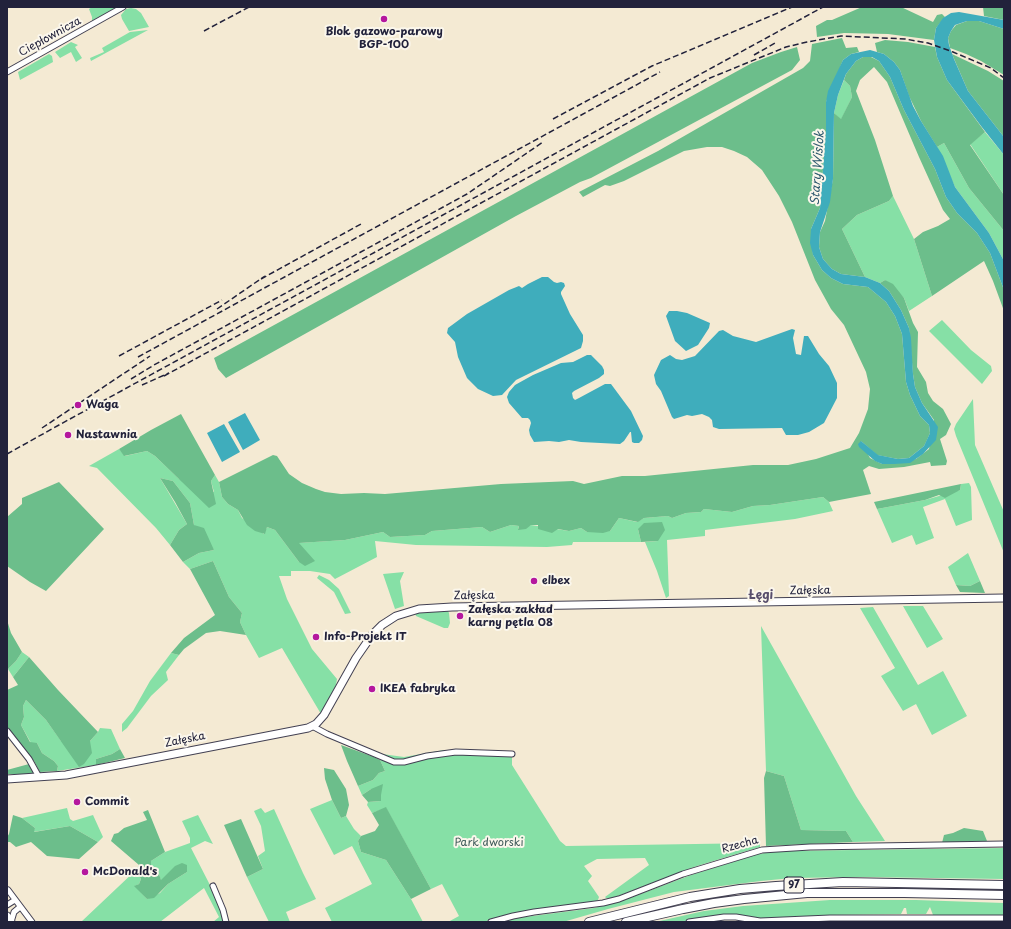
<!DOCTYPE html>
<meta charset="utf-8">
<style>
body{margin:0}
#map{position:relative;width:1011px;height:929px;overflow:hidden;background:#f4ead3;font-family:"Playpen Sans",sans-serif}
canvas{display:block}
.frame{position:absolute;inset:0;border:8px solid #22223b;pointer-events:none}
</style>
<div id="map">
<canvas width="1011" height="929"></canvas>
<div class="frame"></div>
</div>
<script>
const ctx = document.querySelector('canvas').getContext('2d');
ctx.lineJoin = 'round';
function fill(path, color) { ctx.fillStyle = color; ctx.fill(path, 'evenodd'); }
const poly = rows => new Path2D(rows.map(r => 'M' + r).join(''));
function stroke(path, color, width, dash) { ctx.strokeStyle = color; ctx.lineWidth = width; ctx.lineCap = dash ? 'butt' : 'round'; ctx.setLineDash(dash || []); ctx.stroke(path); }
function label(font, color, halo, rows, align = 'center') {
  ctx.font = font + ' "Playpen Sans",sans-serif'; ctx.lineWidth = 4; ctx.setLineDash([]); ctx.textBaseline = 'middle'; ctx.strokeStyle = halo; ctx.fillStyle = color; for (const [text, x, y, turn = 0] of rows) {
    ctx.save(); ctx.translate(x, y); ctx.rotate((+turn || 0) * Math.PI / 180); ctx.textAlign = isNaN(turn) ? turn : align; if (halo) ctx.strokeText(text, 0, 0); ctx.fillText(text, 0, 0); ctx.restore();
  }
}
const green = poly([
 [92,7,117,7,92,21,92,17,89,9],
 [131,8,136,9,141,13,149,27,129,31,122,19,121,15,126,9],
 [148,30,91,61,90,58,104,52,102,48,130,32],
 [71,42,78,45,75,47,82,58,76,62,71,52,60,58,55,52],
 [49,54,52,56,53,62,20,80,18,72],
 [844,80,850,86,852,97,841,120,834,113,838,95],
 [985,132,1004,155,1004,195,970,144],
 [944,143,969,188,1004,231,1004,261,989,233,955,187,937,147],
 [893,196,914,239,932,296,909,311,904,298,885,280,880,283,865,277,842,229,857,215,889,201],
 [942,320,971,350,991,366,992,371,982,384,929,331],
 [973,399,975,445,1004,512,1004,553,956,436,954,429,956,424],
 [119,449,125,456,147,451,155,456,179,479,214,492,211,481,215,475,219,482,222,497,228,504,238,510,242,518,264,534,267,527,275,530,299,562,298,543,345,540,383,532,390,537,425,535,432,531,482,527,490,532,511,525,519,526,518,529,531,525,569,531,581,528,587,532,610,531,619,518,637,522,644,518,668,516,672,518,686,513,701,512,704,509,732,512,753,506,770,505,823,497,829,502,833,511,795,519,705,530,705,536,667,540,669,596,666,598,657,571,645,542,658,541,638,529,641,542,573,542,572,545,547,547,416,545,375,541,377,557,335,579,330,574,310,571,291,571,291,576,279,576,287,599,312,649,337,679,336,685,321,714,282,648,259,658,246,635,240,622,242,613,229,597,213,561,190,569,183,562,199,553,214,550,194,525,190,503,173,481,160,478,187,524,179,530,170,545,156,528,97,468,89,466],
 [969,483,971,487,972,520,956,526,945,499,923,507,934,538,916,545,912,535,892,543,877,509,925,500,960,490,961,484],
 [968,553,980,581,970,586,956,585,948,567],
 [404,572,400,581,404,606,395,609,383,574],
 [319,575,329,580,339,589,351,613,345,614,334,592,317,578],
 [903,606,923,606,943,639,927,648],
 [873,607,918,685,943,671,967,716,932,735,916,704,903,711,881,676,895,668,860,608],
 [448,611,449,613,450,623,448,628,444,628,416,616,415,613],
 [761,626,856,796,885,841,853,842,846,831,801,830,784,776,766,771],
 [22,652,29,657,13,677,8,669,16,661],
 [171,653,179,655,166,672,168,680,151,696,127,728,122,732,122,724,133,711,150,681],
 [26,700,46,720,61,741,90,741,98,732,100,728,111,729,120,749,112,754,96,759,96,765,57,771,58,766,54,761,42,753,37,743,31,743,21,725,24,717,23,706],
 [444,750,512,752,512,765,560,841,566,846,760,843,760,847,697,866,610,899,606,898,605,897,649,865,645,858,597,859,584,866,592,876,588,881,599,897,598,900,596,902,514,913,483,922,448,922,459,916,442,884,431,889,386,808,372,813,367,805,368,802,381,801,371,789,362,795,358,786,373,780,379,773,385,771,380,760,382,754,404,757],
 [332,800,341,818,346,816,354,829,361,836,358,841,361,852,386,860,411,899,423,922,332,922,325,908,372,884,352,846,334,855,310,809],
 [67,808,70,819,73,821,93,815,103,837,98,842,70,826,33,832,35,828,22,818],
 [261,808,265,813,274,809,303,873,316,899,286,912,290,922,269,922,247,877,263,869,258,856,265,851,261,826,254,811],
 [198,815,213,844,205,841,191,848,211,887,223,915,223,922,213,922,219,917,204,888,160,922,81,922,136,870,141,879,139,884,135,886,147,899,160,893,168,884,187,872,161,881,159,874,151,867,151,861,165,852,190,843,190,838,182,821],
 [1004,848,1004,879,861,877,792,878,761,881,674,892,608,909,563,922,503,922,517,918,594,908,627,899,691,875,758,854,779,851],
 [830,900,916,900,1004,903,1004,915,933,915,930,907,926,914,907,914,906,908,904,908,901,914,827,915,767,919,734,914,678,922,655,922,704,911,743,906]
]);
const forest = poly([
 [862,7,901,7,933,22,937,15,942,14,945,17,936,28,934,40,888,34,844,33,817,37,816,26,827,20,832,20],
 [983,7,1004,7,1004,20,984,16],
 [967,21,979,21,1004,29,1004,75,981,61,966,54,950,48,948,38,951,31,956,25],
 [842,38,846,48,857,47,859,52,851,54,843,60,826,102,826,131,820,208,811,229,813,255,822,270,831,278,843,284,868,287,886,302,895,316,902,334,906,382,910,395,920,416,929,425,930,433,927,440,924,446,909,458,898,459,877,455,861,441,870,458,882,464,916,459,929,449,934,420,922,403,915,387,913,374,909,328,901,310,889,291,880,283,885,280,893,284,904,298,913,323,918,332,917,367,926,382,928,393,933,401,943,409,951,424,946,435,940,439,947,461,946,465,931,466,930,462,904,467,879,469,869,466,863,470,871,494,829,502,823,497,770,505,753,506,732,512,704,509,701,512,686,513,672,518,668,516,644,518,638,522,619,518,610,531,603,533,587,532,581,528,569,531,558,529,552,533,538,529,538,525,531,525,526,529,518,530,519,526,511,525,490,532,482,527,432,531,425,535,390,537,383,532,345,540,299,543,315,561,305,566,299,562,275,530,267,527,265,534,255,531,247,525,238,510,228,504,222,497,219,482,273,455,277,456,289,474,302,483,316,489,325,492,341,494,364,493,385,494,501,484,573,481,584,484,622,476,645,476,753,465,788,465,816,459,850,448,859,433,868,409,870,389,866,372,844,325,831,309,815,280,792,222,779,196,762,170,747,157,734,151,722,147,707,147,684,151,624,181,610,186,605,185,583,197,579,192,658,151,803,68,810,61,812,44],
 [885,40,908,42,935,47,937,57,947,80,985,132,970,145,1004,195,1004,231,969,188,944,143,937,147,921,121,909,96,900,70,894,62,884,54,877,52,875,43],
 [797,47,800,60,792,70,591,178,580,182,516,216,226,378,218,369,214,358,752,63,781,52],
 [952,54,988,71,1004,81,1004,137,968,91],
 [863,57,871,57,879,61,890,77,904,110,935,169,946,197,957,213,977,233,990,253,1004,290,1004,311,993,281,984,261,932,296,914,239,923,232,938,226,950,219,943,210,919,157,887,82,874,67,860,80,856,91,875,140,893,196,889,201,857,215,842,229,865,277,841,274,832,269,823,259,819,247,820,232,825,221,833,179,834,113,841,119,852,97,850,86,844,80,846,74,856,61],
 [181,414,215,475,211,481,216,504,209,508,155,456,147,451,124,456,119,449,151,430],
 [160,478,173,481,190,503,194,525,204,528,214,550,199,553,183,562,170,545,179,530,187,524,175,502],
 [59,482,104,529,46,591,30,582,7,566,7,517,22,504,22,498],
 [961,484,960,490,945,498,939,495,925,500,877,509,874,502],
 [662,522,665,530,658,541,641,542,638,529,644,523],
 [213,561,229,597,242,613,240,622,246,635,220,631,206,633,184,649,179,655,171,653,184,638,215,615,190,569],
 [980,581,985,593,960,592,956,585,970,586],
 [7,620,11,633,22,652,16,661,8,669,7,669],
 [29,657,58,690,98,732,90,741,92,753,84,764,79,767,46,720,26,700,23,706,24,717,21,725,30,742,37,743,42,753,54,761,58,766,57,771,40,772,34,761,7,729,7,690,18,685,13,677],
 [341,745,374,757,380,760,385,771,379,773,373,780,358,786,347,761],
 [120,749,125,758,96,765,96,759,112,754],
 [29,764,34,771,34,774,7,774,7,770],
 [324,768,334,770,346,789,349,805,346,816,341,818,332,800,325,779],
 [766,771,784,776,801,830,846,831,853,842,766,846,764,778],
 [383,784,381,795,381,801,368,802,362,795,371,789],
 [386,807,431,889,411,899,386,860,361,852,358,841,361,836,375,831,379,825,372,813],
 [148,810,165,852,151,861,151,867,159,874,161,880,175,866,182,863,187,865,187,872,168,884,154,898,147,899,134,886,139,884,141,879,136,870,139,865,111,841,114,834,118,833,124,828,147,820,143,812],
 [13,815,22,818,35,828,34,832,70,826,98,842,79,859,47,856,31,842,16,847,10,842,7,842,7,837,9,834],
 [241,819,263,869,247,877,224,825],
 [964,828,983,831,987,841,942,843,944,835,953,833]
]);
const water = poly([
 [959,12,1004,20,1004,29,979,21,967,21,955,25,951,31,948,38,949,45,954,59,968,91,1004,137,1004,155,981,126,947,80,937,57,934,40,936,28,943,18,951,13],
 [870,50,884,54,894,62,900,70,913,106,921,121,943,156,955,187,989,233,1004,261,1004,290,990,253,977,233,957,213,946,197,935,169,904,110,890,77,879,61,872,57,863,57,856,61,846,74,838,95,834,113,833,179,830,202,820,232,819,247,823,259,832,269,841,274,865,277,880,283,889,291,901,310,909,328,911,338,913,374,915,387,922,403,938,427,936,440,923,454,910,463,894,464,882,464,875,461,859,447,858,444,861,441,878,455,898,459,909,458,924,446,930,433,929,425,920,416,910,395,906,382,902,334,895,316,886,302,868,287,843,284,831,278,822,270,813,255,810,243,811,229,820,208,826,131,826,102,828,91,843,60,851,54],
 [542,277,548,277,554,282,557,283,561,282,564,283,565,286,561,292,561,294,570,314,583,335,583,341,581,348,516,380,502,395,493,396,478,389,467,378,458,357,455,342,447,333,448,328,467,314,509,290,519,286,522,288,528,284],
 [669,311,677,311,687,313,710,323,709,328,698,345,686,351,675,341,666,316],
 [792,329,795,330,793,338,796,354,801,355,804,336,808,336,819,354,829,366,837,383,837,398,824,423,809,432,798,435,786,435,782,428,719,429,713,427,712,420,709,417,702,414,692,416,687,415,674,419,672,417,661,391,656,384,654,375,661,360,670,355,676,359,682,360,695,356,719,331,723,330,733,336,756,342],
 [587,355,591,355,602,366,604,370,604,374,599,378,574,391,572,393,573,398,575,400,579,398,605,384,611,384,631,411,643,436,642,440,639,443,634,443,632,442,631,432,630,432,624,441,620,444,581,442,569,440,559,442,549,441,534,442,530,435,529,430,531,423,530,420,528,418,522,418,509,403,507,397,509,392,515,385,533,375,561,363,573,362],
 [245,413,260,440,243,450,228,422],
 [224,424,240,452,222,462,207,433]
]);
const street = poly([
 [7,72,123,7],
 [312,726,327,734,394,762,404,762,427,756,456,752,512,754],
 [7,731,29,759,39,777],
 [213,886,223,910,226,922],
 [8,890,32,922],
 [7,905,15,900],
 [11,922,14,912,20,907],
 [491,922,513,916,534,912,603,903,619,899,683,874,762,850,810,847,1004,844],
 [689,922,724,917,736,917,760,921,830,918,1004,918]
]);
const secondary = poly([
 [7,779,66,775,308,728,316,724,324,715,356,658,372,635,382,625,396,616,419,609,452,607,1004,598],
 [7,916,11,922]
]);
const primary = poly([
 [589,922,690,897,740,889,776,886,843,882,1004,885],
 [626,922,683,909,714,903,744,899,807,893,904,893,1004,895]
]);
const rail = poly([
 [204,31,249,7],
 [754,55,775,43],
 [553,119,652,66,792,7],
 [261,279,361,224],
 [217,309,265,276],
 [119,356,222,300],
 [138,357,660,72],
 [164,376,710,78,786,47,807,42,841,36,905,39,928,43,953,52,991,68,1004,78],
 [131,379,154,365,467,194,543,142],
 [142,385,169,373],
 [42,428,150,356],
 [7,454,59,425,823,7]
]);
const markers = [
 [384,19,4,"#b5179e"],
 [78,405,4,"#b5179e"],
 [68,435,4,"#b5179e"],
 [534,581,4,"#b5179e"],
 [460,616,4,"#b5179e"],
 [316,637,4,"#b5179e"],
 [372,689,4,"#b5179e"],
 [77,802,4,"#b5179e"],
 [85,872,4,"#b5179e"]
];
const shields = [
 [794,885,20]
];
const shieldNames = [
 ["97",794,885]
];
const poiNames = [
 ["Blok gazowo-parowy",384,32,"center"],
 ["BGP-100",384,45,"center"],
 ["Waga",86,405],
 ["Nastawnia",76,435],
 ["elbex",542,581],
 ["Załęska zakład",468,610],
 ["karny pętla 08",468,623],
 ["Info-Projekt IT",324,637],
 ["IKEA fabryka",380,689],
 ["Commit",85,802],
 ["McDonald's",93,872]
];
const streetNames = [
 ["Ciepłownicza",50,37,-29],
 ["Załęska",810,591,-1],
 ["Załęska",474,596,-1],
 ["Załęska",185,740,-11],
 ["Rzecha",740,845,-15]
];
const parkNames = [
 ["Park dworski",489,843]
];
const waterNames = [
 ["Stary Wislok",818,168,-86]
];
const neighbourhoodNames = [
 ["Łęgi",761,596]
];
fill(green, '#86e0a6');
fill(forest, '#6cbe8b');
fill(water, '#3fadbc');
stroke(street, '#424052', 7);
stroke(secondary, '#424052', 9);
stroke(primary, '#424052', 10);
stroke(street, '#fff', 5);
stroke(secondary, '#fff', 7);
stroke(primary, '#fff', 8);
stroke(rail, '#22223b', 1.5, [6, 3]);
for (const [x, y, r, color] of markers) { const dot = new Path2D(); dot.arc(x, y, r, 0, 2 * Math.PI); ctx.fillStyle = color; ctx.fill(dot); stroke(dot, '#fbf7ec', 1.5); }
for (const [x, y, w] of shields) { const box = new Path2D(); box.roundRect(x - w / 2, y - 8, w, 16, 3); ctx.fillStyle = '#fbf7ec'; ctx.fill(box); stroke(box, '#22223b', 1); }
label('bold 10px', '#22223b', null, shieldNames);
label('bold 11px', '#22223b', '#fbf7ec', poiNames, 'left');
label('11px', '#22223b', '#fbf7ec', streetNames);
label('11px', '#405b5b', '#fbf7ec', parkNames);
label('italic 12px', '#2e5a6f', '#fbf7ec', waterNames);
label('bold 12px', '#584e6c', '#fbf7ec', neighbourhoodNames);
</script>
